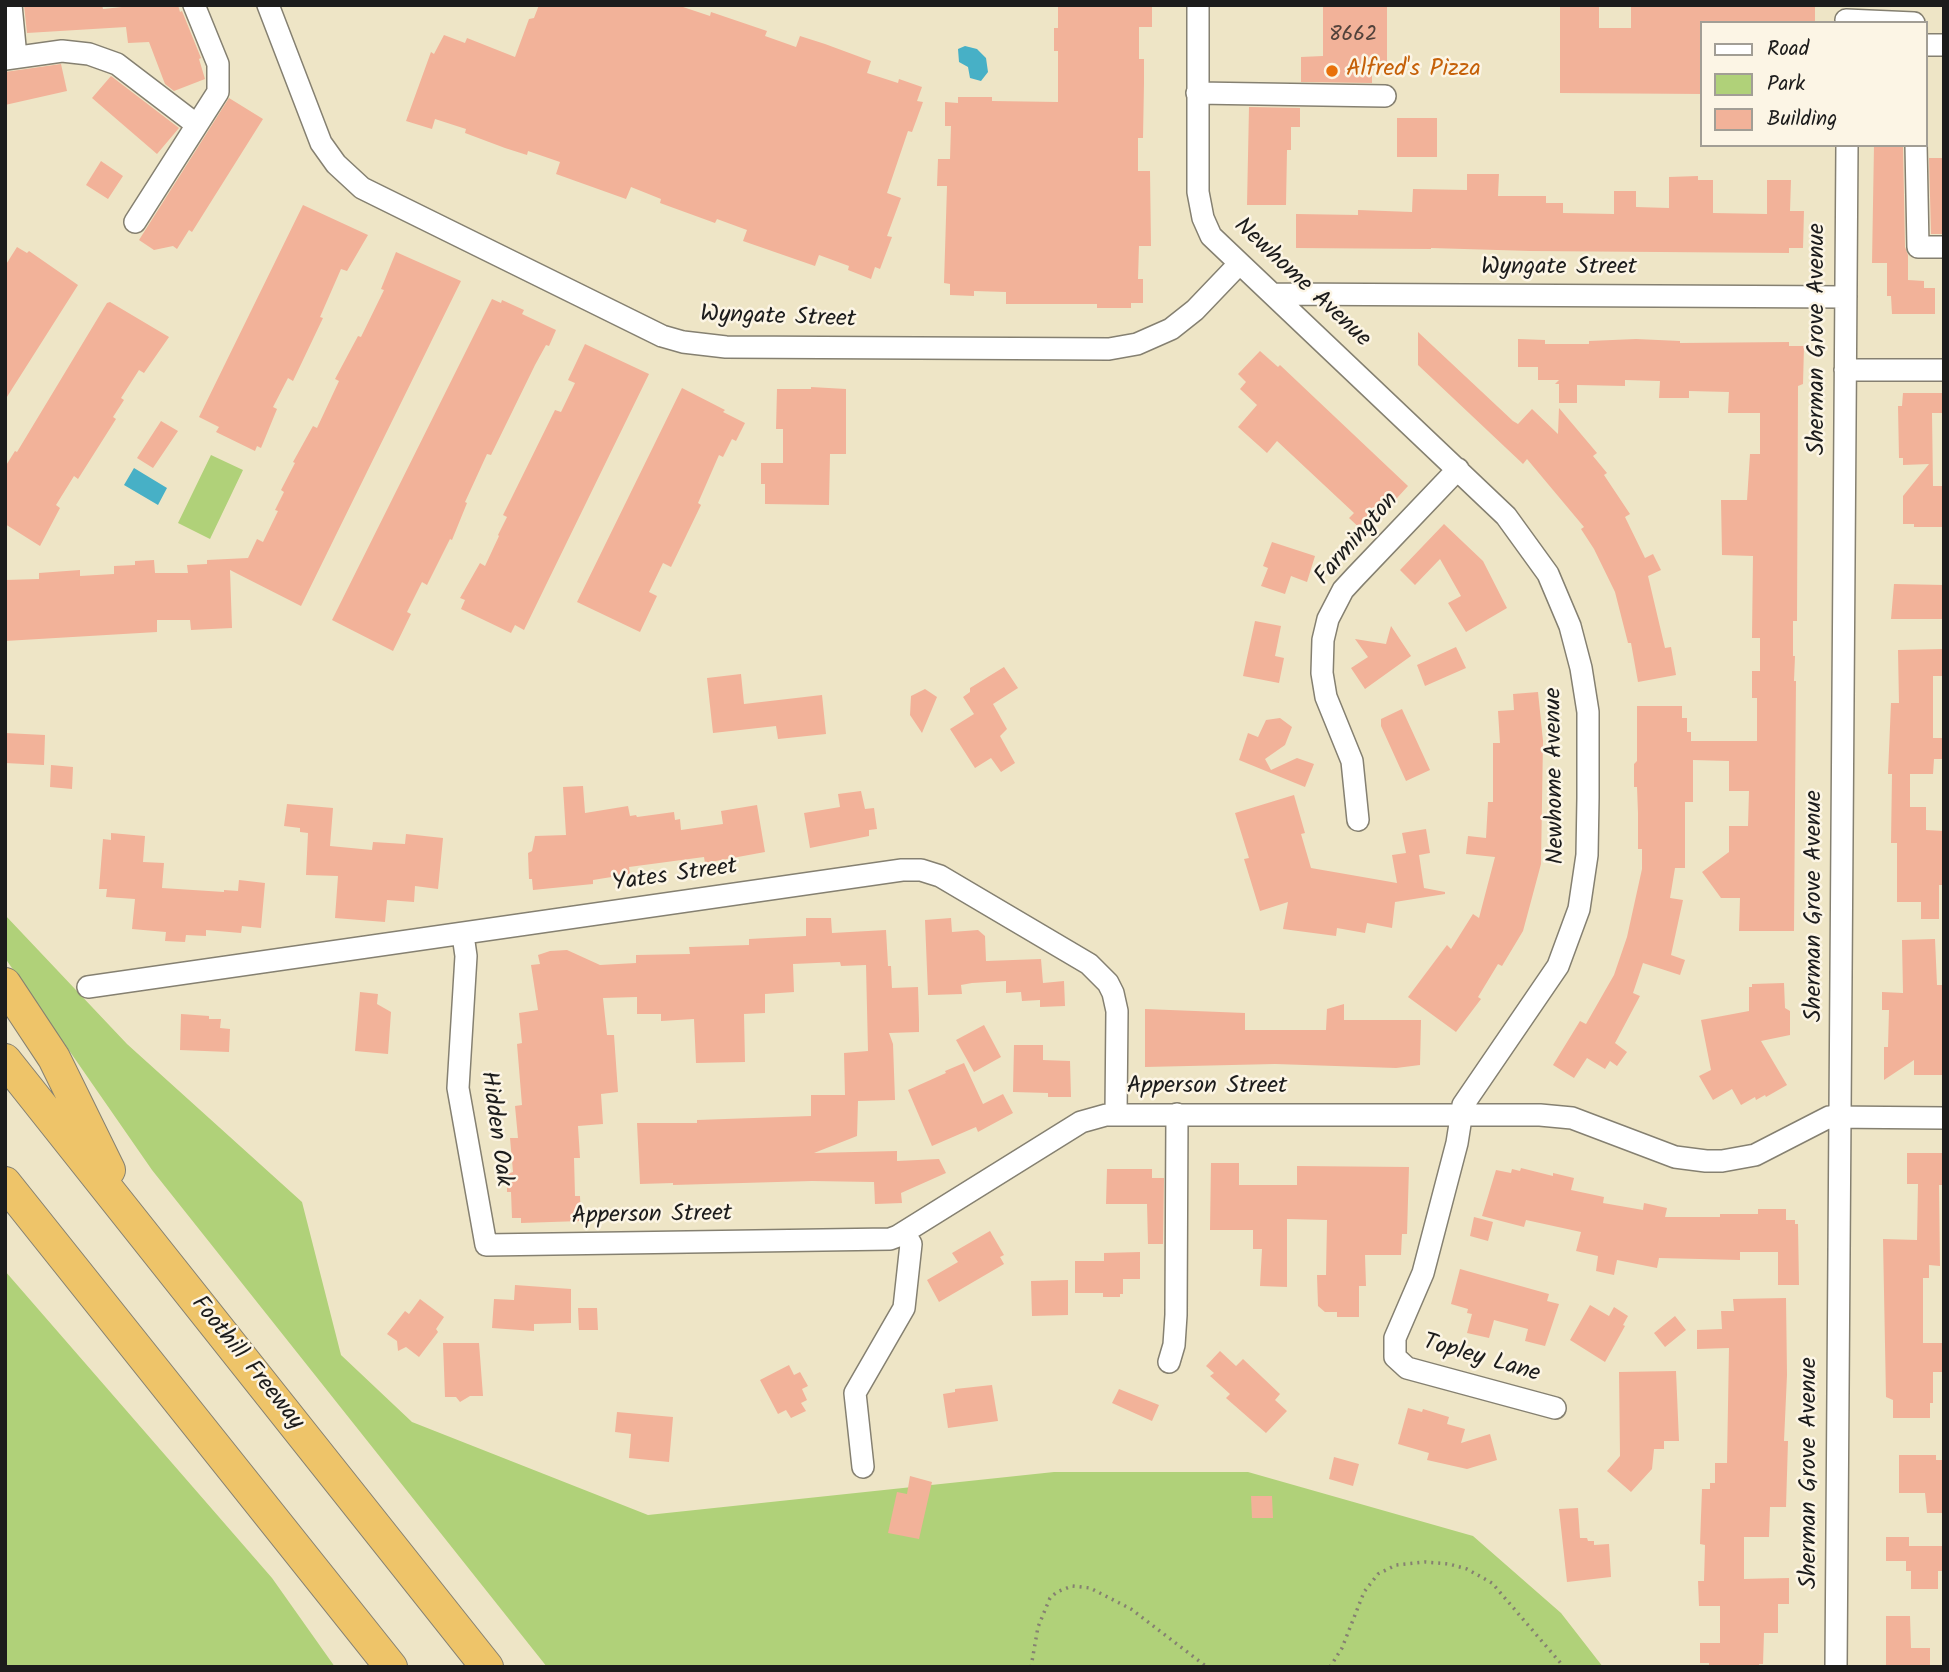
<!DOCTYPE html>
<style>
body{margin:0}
#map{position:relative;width:1949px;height:1672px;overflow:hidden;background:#eee5c6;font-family:Kalam,sans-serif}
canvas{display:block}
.frame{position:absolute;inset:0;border:7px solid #1c1c1c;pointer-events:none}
.legend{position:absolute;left:1700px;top:21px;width:228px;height:126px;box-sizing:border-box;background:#fcf5e5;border:2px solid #a29e95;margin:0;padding:9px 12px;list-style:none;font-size:21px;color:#1c1c1c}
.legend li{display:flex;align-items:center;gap:14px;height:35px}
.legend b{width:35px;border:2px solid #a29e95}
</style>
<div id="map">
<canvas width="1949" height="1672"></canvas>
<div class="frame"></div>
<ul class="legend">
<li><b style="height:9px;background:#fff"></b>Road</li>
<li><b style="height:19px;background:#b0d179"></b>Park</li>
<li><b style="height:19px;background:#f2b299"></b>Building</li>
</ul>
</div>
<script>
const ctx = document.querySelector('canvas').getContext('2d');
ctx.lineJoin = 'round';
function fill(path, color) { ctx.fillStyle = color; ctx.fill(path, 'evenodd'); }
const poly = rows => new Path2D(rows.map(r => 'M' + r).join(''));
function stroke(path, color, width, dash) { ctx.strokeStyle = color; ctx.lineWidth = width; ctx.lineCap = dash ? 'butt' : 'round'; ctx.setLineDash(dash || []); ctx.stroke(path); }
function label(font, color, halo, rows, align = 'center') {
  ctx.font = font + ' Kalam,sans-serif'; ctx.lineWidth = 5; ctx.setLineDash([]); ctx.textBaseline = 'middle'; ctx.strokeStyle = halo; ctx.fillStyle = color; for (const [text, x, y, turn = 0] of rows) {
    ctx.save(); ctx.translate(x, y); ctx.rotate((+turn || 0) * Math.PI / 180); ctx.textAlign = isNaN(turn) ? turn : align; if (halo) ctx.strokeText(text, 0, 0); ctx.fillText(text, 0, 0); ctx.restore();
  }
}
const green = poly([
 [211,455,243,470,210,539,178,523],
 [5,915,127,1044,302,1202,341,1355,412,1422,648,1515,1054,1472,1248,1472,1473,1536,1561,1613,1603,1667,547,1667,152,1170,5,958],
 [5,1271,272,1578,335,1667,5,1667]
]);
const water = poly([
 [965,46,977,49,986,58,988,72,981,81,970,78,968,67,959,62,958,49],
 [134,468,167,488,158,505,124,485]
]);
const building = poly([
 [24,5,102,5,103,9,141,5,178,5,180,12,182,11,201,58,199,59,205,79,174,91,165,84,149,42,128,43,126,27,27,33],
 [539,5,677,5,710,16,711,12,767,31,765,36,796,47,800,36,825,44,871,61,867,73,898,83,899,79,922,87,917,101,923,102,912,132,908,131,887,193,901,198,887,236,892,237,880,269,875,267,871,279,848,270,849,266,819,255,815,266,743,241,747,230,717,219,715,223,660,203,661,199,631,187,626,199,556,174,560,162,528,151,527,155,505,148,465,133,466,129,435,119,432,129,406,121,431,52,434,54,444,35,465,43,467,38,515,57,529,19,534,18],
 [1061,5,1152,5,1152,27,1139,27,1139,59,1144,59,1144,83,1143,138,1138,138,1138,171,1150,171,1151,246,1139,246,1138,279,1143,279,1143,303,1131,303,1131,308,1097,308,1097,304,1006,304,1006,292,974,291,974,296,950,295,950,284,944,283,947,186,937,186,938,159,950,159,951,126,945,126,945,102,958,103,958,97,992,97,992,101,1058,102,1058,51,1054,51,1054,28,1058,28,1058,6],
 [1323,5,1387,5,1387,67,1374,67,1374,70,1372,70,1372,83,1301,82,1301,57,1323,56],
 [1560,5,1599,5,1599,28,1631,28,1631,5,1815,5,1815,23,1702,23,1702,94,1560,93],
 [61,64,67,91,5,105,5,72],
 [111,76,179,128,157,154,92,98],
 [229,98,263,119,192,232,189,230,177,249,173,246,154,250,139,240],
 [1249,107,1300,108,1300,127,1291,127,1291,150,1287,150,1286,205,1247,205],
 [1397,118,1437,118,1437,157,1397,157],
 [1874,145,1903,145,1905,247,1908,255,1908,280,1924,281,1924,288,1935,288,1935,314,1892,314,1891,296,1887,296,1887,263,1872,263],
 [1929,158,1944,158,1944,234,1931,234],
 [101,161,123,176,108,199,86,185],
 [1467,174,1499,174,1498,196,1546,196,1546,203,1563,203,1563,213,1614,214,1614,191,1636,191,1636,207,1669,208,1669,177,1698,176,1698,180,1713,180,1713,213,1767,214,1767,180,1791,180,1790,211,1804,211,1803,248,1789,248,1789,253,1530,251,1431,248,1431,249,1296,248,1296,214,1358,215,1358,210,1412,212,1413,189,1467,190],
 [303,205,368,235,347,271,341,269,320,317,323,318,293,381,288,378,273,407,277,409,261,448,257,446,255,451,216,432,219,427,199,417],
 [17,247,27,253,29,251,78,285,5,400,5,266],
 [396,252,461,281,301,606,230,570,232,628,191,630,190,620,157,620,157,632,5,641,5,580,39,579,39,573,80,570,80,576,114,574,114,566,135,565,135,561,154,560,155,573,188,573,187,565,207,564,207,560,248,558,257,539,263,542,278,511,275,510,284,492,281,490,295,463,293,462,313,426,317,428,339,381,335,379,358,336,361,337,384,290,381,289],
 [492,299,501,303,502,300,524,310,522,314,556,330,549,346,546,345,535,365,491,455,487,454,465,502,467,503,452,540,450,539,427,585,422,582,407,612,411,614,393,651,332,620],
 [110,302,169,337,144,373,139,370,121,398,124,400,113,417,116,419,78,479,74,476,56,505,60,508,40,546,5,524,5,467,15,451,17,452,107,303],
 [1418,332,1513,421,1518,424,1532,409,1558,434,1559,408,1597,453,1593,456,1607,473,1604,475,1630,514,1625,517,1645,558,1653,554,1661,570,1648,576,1665,648,1671,647,1676,675,1638,682,1631,643,1628,643,1615,592,1594,549,1581,529,1584,527,1527,459,1523,464,1418,365],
 [1518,339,1545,340,1545,344,1589,344,1589,341,1636,339,1680,341,1680,343,1789,342,1789,346,1804,346,1803,384,1798,386,1797,621,1793,621,1793,656,1795,656,1794,681,1796,681,1794,931,1739,931,1740,898,1721,898,1702,872,1729,852,1729,826,1748,826,1749,791,1729,791,1729,761,1693,760,1693,802,1685,802,1685,868,1675,868,1670,898,1683,900,1671,955,1685,960,1680,975,1643,963,1633,993,1640,996,1615,1043,1627,1052,1617,1066,1610,1061,1605,1069,1587,1058,1574,1078,1553,1065,1580,1021,1586,1024,1614,975,1627,937,1642,869,1642,849,1638,849,1638,813,1637,787,1634,787,1634,764,1637,761,1637,706,1682,706,1682,718,1687,718,1687,732,1691,732,1691,741,1757,741,1757,698,1752,698,1752,671,1760,671,1760,638,1752,638,1753,556,1722,555,1721,500,1747,500,1750,454,1760,454,1760,413,1728,413,1729,392,1689,391,1689,398,1659,398,1660,381,1625,380,1625,386,1577,385,1577,403,1559,403,1559,384,1555,384,1559,380,1538,380,1538,367,1518,367],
 [585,344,649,374,524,630,515,625,511,633,461,609,465,600,460,598,480,563,485,566,499,536,498,535,507,517,503,515,512,497,555,410,561,412,575,383,568,380],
 [1260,351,1278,367,1280,365,1408,486,1365,533,1349,518,1354,513,1277,441,1267,453,1238,427,1257,405,1240,389,1246,382,1238,374],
 [811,387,846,389,846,454,830,454,829,505,765,504,765,484,761,484,761,463,783,463,783,429,776,429,777,389,811,389],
 [682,388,725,410,723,412,745,423,736,441,732,439,723,457,719,455,698,503,701,505,671,567,663,563,649,592,657,596,640,632,577,602],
 [1903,393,1944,393,1944,413,1932,413,1933,486,1944,486,1944,527,1914,527,1914,524,1903,524,1903,496,1929,464,1903,465,1903,458,1899,458,1898,406,1902,406],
 [161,421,178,431,153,468,137,458],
 [1444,524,1483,561,1507,608,1466,632,1448,603,1461,596,1440,559,1415,585,1400,570],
 [1272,542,1315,556,1307,582,1291,576,1285,594,1261,586,1268,568,1263,566],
 [1894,584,1944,585,1944,619,1891,619],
 [1255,621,1281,626,1275,656,1284,658,1279,683,1243,676],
 [1391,626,1411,656,1365,689,1351,668,1368,657,1355,639,1386,644],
 [1456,647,1466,668,1425,686,1417,665],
 [1944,649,1944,676,1933,676,1933,738,1944,738,1944,759,1934,759,1933,774,1910,774,1910,807,1926,807,1926,830,1944,831,1943,885,1939,885,1939,919,1921,919,1921,902,1897,902,1897,843,1891,843,1892,774,1888,774,1891,703,1899,703,1898,650],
 [1004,667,1018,688,993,704,1007,729,1000,736,1015,763,1001,772,991,758,975,768,950,729,974,714,963,697,970,692,970,688],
 [741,674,744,704,822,695,826,734,778,739,776,726,713,733,707,678],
 [925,689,937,697,922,733,910,715,911,696],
 [1538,692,1543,741,1541,864,1523,931,1502,966,1498,964,1478,997,1481,999,1456,1032,1408,997,1447,945,1451,949,1473,914,1479,918,1495,857,1466,854,1468,836,1486,838,1488,802,1493,802,1493,743,1500,743,1498,711,1514,710,1513,694],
 [1402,709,1430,770,1406,781,1381,726,1381,719],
 [1280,718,1292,727,1285,745,1265,759,1271,770,1297,758,1314,764,1305,787,1239,760,1248,733,1258,737,1266,720],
 [5,733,45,735,44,765,5,763],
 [51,765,73,767,72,789,50,787],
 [583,786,585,813,628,806,630,816,636,815,637,817,674,812,675,820,680,819,681,830,723,824,721,811,757,805,765,852,705,863,704,857,629,867,630,874,593,880,593,884,533,890,532,879,529,879,528,853,532,851,535,836,566,835,563,787],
 [861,791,865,809,874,808,877,829,869,830,869,836,810,848,804,813,840,807,838,794],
 [1294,795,1305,833,1301,834,1311,868,1397,883,1392,855,1406,853,1402,833,1426,829,1430,853,1419,855,1424,888,1445,892,1445,894,1395,902,1392,928,1367,923,1365,933,1337,928,1336,936,1283,929,1288,902,1260,911,1244,859,1249,858,1235,813],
 [287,804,333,808,330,846,372,850,373,842,405,844,406,834,443,838,438,889,415,886,414,902,387,900,385,922,335,918,338,876,306,875,308,833,300,832,300,828,284,826],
 [111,833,145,836,143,862,164,863,162,888,224,892,224,890,238,891,239,880,265,883,261,928,242,926,241,933,206,930,206,936,186,935,185,942,165,941,166,932,132,929,135,899,106,897,107,889,99,889,103,839,111,840],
 [806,918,831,918,832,933,886,930,888,966,891,966,892,988,918,987,919,1020,919,1032,889,1033,893,1044,895,1100,858,1101,857,1136,814,1153,897,1151,897,1161,939,1159,946,1173,901,1193,902,1203,875,1204,874,1182,812,1181,673,1185,673,1183,640,1184,637,1123,697,1123,697,1120,811,1116,811,1095,845,1095,844,1053,868,1051,866,965,841,966,840,962,793,964,794,992,765,994,765,1013,744,1014,745,1062,696,1063,694,1019,661,1021,661,1014,637,1014,637,997,603,998,607,1035,614,1035,618,1092,601,1094,603,1124,578,1126,580,1158,574,1158,575,1196,580,1196,581,1221,521,1223,521,1218,512,1218,511,1192,507,1192,507,1174,513,1172,510,1138,518,1138,515,1106,522,1105,517,1044,522,1043,519,1013,538,1010,531,965,540,964,538,955,550,951,567,950,600,965,636,963,636,955,690,954,689,947,749,945,749,939,806,936],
 [951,918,952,932,978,930,985,936,986,961,1041,959,1043,983,1064,981,1065,1006,1040,1007,1040,1000,1022,1001,1021,992,1006,993,1006,981,972,983,961,985,962,994,928,995,925,920],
 [1935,939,1937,985,1944,985,1944,1075,1914,1075,1914,1060,1884,1080,1884,1047,1888,1047,1889,1010,1882,1010,1882,992,1903,993,1902,940],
 [1784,983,1785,1008,1790,1011,1790,1035,1761,1041,1787,1085,1766,1097,1765,1095,1756,1100,1755,1097,1741,1105,1732,1089,1713,1100,1699,1076,1711,1070,1701,1020,1749,1011,1749,987,1752,987,1752,984],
 [360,992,378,994,377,1004,391,1012,388,1054,355,1051],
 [1344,1004,1344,1020,1421,1020,1420,1065,1396,1068,1275,1064,1145,1067,1145,1009,1245,1013,1245,1030,1326,1030,1327,1009],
 [181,1014,209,1016,209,1019,221,1019,220,1028,230,1029,229,1052,180,1050],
 [984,1025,1001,1057,974,1072,956,1040],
 [1014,1045,1043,1045,1043,1060,1070,1061,1071,1097,1048,1097,1048,1093,1013,1092],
 [964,1063,983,1104,1003,1094,1013,1113,978,1132,976,1127,932,1146,908,1090,946,1073,945,1071],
 [1907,1153,1944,1153,1944,1185,1939,1185,1940,1266,1929,1265,1929,1278,1923,1278,1923,1343,1944,1343,1943,1372,1933,1372,1933,1403,1930,1403,1930,1418,1893,1418,1893,1400,1886,1397,1883,1239,1917,1240,1918,1184,1907,1184],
 [1211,1163,1239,1163,1239,1185,1297,1185,1297,1166,1409,1167,1407,1234,1402,1234,1401,1255,1365,1255,1366,1286,1359,1286,1359,1317,1337,1317,1337,1312,1325,1312,1318,1306,1317,1275,1326,1275,1327,1220,1287,1219,1287,1287,1260,1286,1262,1249,1253,1249,1253,1230,1210,1230],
 [1521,1168,1553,1176,1553,1173,1574,1178,1571,1190,1604,1197,1603,1203,1643,1210,1644,1203,1667,1208,1665,1217,1720,1217,1720,1214,1758,1214,1758,1209,1786,1209,1786,1220,1795,1220,1795,1224,1798,1224,1799,1285,1778,1285,1778,1252,1740,1252,1740,1260,1659,1258,1657,1268,1617,1260,1614,1275,1596,1271,1598,1256,1576,1251,1581,1232,1526,1220,1524,1227,1482,1216,1496,1170,1511,1173,1512,1169,1520,1171],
 [1107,1169,1152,1169,1152,1178,1164,1178,1163,1244,1148,1244,1147,1204,1106,1204],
 [1474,1217,1493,1222,1488,1241,1470,1236],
 [990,1231,1004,1255,1000,1257,1004,1264,939,1302,927,1280,958,1262,952,1253],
 [1140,1252,1140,1279,1123,1279,1123,1294,1120,1294,1120,1297,1103,1297,1103,1293,1075,1293,1075,1261,1104,1261,1104,1253],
 [1460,1269,1549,1294,1547,1301,1559,1304,1545,1346,1525,1341,1528,1329,1494,1320,1489,1338,1467,1333,1472,1314,1467,1313,1468,1309,1451,1304],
 [1068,1280,1068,1315,1032,1316,1031,1281],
 [515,1285,571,1289,571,1323,534,1324,534,1331,492,1328,494,1299,514,1300],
 [1786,1298,1787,1375,1784,1441,1788,1441,1786,1507,1770,1507,1769,1537,1744,1537,1744,1579,1789,1578,1789,1604,1778,1604,1778,1633,1764,1633,1763,1664,1759,1664,1759,1667,1709,1667,1709,1663,1700,1663,1700,1643,1720,1643,1720,1606,1699,1606,1698,1581,1704,1581,1705,1545,1700,1544,1702,1489,1710,1489,1710,1483,1715,1483,1715,1463,1727,1463,1729,1348,1697,1349,1697,1330,1722,1329,1721,1311,1734,1311,1733,1299],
 [420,1299,444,1317,436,1329,438,1332,419,1357,406,1347,398,1351,397,1341,387,1334,405,1311,409,1314],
 [1590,1305,1609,1316,1614,1307,1628,1316,1623,1325,1625,1326,1605,1362,1570,1340],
 [578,1308,597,1308,598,1330,579,1330],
 [1675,1316,1686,1330,1665,1347,1654,1333],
 [443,1343,479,1343,483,1396,470,1396,460,1402,456,1397,445,1397],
 [1220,1351,1236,1366,1243,1359,1280,1394,1275,1400,1287,1411,1266,1433,1226,1398,1230,1394,1210,1376,1214,1373,1206,1366],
 [789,1365,794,1375,800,1372,808,1386,802,1389,807,1400,801,1403,806,1411,791,1418,786,1410,778,1414,760,1380],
 [1676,1371,1679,1441,1664,1441,1664,1449,1654,1449,1652,1469,1631,1492,1607,1471,1620,1456,1619,1372],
 [992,1385,998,1421,948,1428,943,1394,955,1392,955,1389],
 [1119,1389,1159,1405,1152,1421,1112,1403],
 [1408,1408,1422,1412,1423,1409,1449,1417,1447,1424,1465,1429,1461,1443,1490,1434,1497,1460,1467,1469,1427,1460,1429,1453,1398,1444],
 [617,1412,673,1417,669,1462,629,1458,631,1434,615,1432],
 [1899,1455,1936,1455,1936,1460,1944,1460,1944,1513,1927,1513,1925,1493,1899,1493],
 [1334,1457,1359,1464,1353,1486,1329,1479],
 [910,1476,932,1482,919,1539,888,1533,897,1492,907,1494],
 [1251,1496,1272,1496,1273,1518,1252,1518],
 [1578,1508,1580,1538,1587,1538,1588,1541,1594,1541,1594,1545,1609,1544,1611,1577,1567,1582,1559,1509],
 [1886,1537,1909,1537,1909,1546,1944,1546,1944,1571,1938,1571,1938,1589,1911,1589,1911,1571,1906,1571,1906,1561,1886,1561],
 [1886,1616,1910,1616,1911,1648,1930,1648,1930,1667,1886,1667]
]);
const path = poly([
 [1031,1667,1038,1627,1050,1598,1057,1592,1072,1586,1090,1588,1131,1609,1207,1667],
 [1330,1667,1342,1648,1364,1592,1378,1574,1396,1565,1425,1562,1449,1564,1467,1569,1492,1583,1564,1667]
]);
const minor = poly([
 [11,5,16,57],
 [268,5,321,143,336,164,362,188,662,336,683,342,726,347,1109,349,1137,344,1171,329,1195,310,1239,264],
 [1198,5,1198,192,1203,218,1211,236,1506,516,1548,574,1570,626,1581,668,1588,712,1588,798,1587,855,1579,909,1558,966,1463,1105,1457,1143,1423,1273,1395,1338,1395,1357,1407,1368,1555,1408],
 [1846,20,1914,23],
 [1926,45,1944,45],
 [5,59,62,51,89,54,117,64,197,125],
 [1197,93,1385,96],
 [1916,145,1918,247,1944,247],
 [135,222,218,92,218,64,194,5],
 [1273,294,1846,297],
 [1845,370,1944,370],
 [1358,820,1352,761,1326,697,1322,673,1323,640,1328,619,1343,590,1355,577,1458,469],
 [463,935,466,956,458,1088,486,1245,890,1239,898,1236,1081,1122,1106,1115,1540,1115,1572,1118,1675,1157,1706,1161,1722,1161,1755,1155,1829,1117,1944,1118],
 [88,987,902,870,921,870,940,876,1089,964,1108,983,1113,993,1117,1011,1116,1114],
 [1169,1362,1174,1345,1176,1315,1177,1114],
 [863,1467,855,1393,904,1308,911,1244,904,1232],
 [1836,1667,1847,145]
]);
const highway = poly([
 [5,984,54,1058,109,1170],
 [5,1060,487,1667],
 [5,1183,391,1667]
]);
const markers = [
 [1332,71,7,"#e8710a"]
];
const numberNames = [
 ["8662",1353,36]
];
const foodNames = [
 ["Alfred's Pizza",1346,71]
];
const streetNames = [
 ["Wyngate Street",1559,269],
 ["Newhome Avenue",1301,284,43],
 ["Wyngate Street",778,319,2],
 ["Sherman Grove Avenue",1819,339,-90],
 ["Farmington",1358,540,-49],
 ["Newhome Avenue",1557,776,-91],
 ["Yates Street",675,877,-8],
 ["Sherman Grove Avenue",1816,906,-90],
 ["Apperson Street",1207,1088],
 ["Hidden Oak",494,1129,82],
 ["Apperson Street",652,1217,-1],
 ["Topley Lane",1481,1360,16],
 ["Foothill Freeway",246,1364,51],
 ["Sherman Grove Avenue",1811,1473,-90]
];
fill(green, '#b0d179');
fill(water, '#47b0c6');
fill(building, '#f2b299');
stroke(minor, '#858071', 24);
stroke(highway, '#858071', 34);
stroke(path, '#858071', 3.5, [2, 5]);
stroke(minor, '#fff', 21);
stroke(highway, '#eec469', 32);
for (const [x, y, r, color] of markers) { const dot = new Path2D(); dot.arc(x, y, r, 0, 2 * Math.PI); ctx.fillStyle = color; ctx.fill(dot); stroke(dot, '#fcf5e5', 2.5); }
label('21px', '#52423b', null, numberNames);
label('24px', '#c56008', '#fcf5e5', foodNames, 'left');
label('24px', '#1c1c1c', '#fcf5e5', streetNames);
</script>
